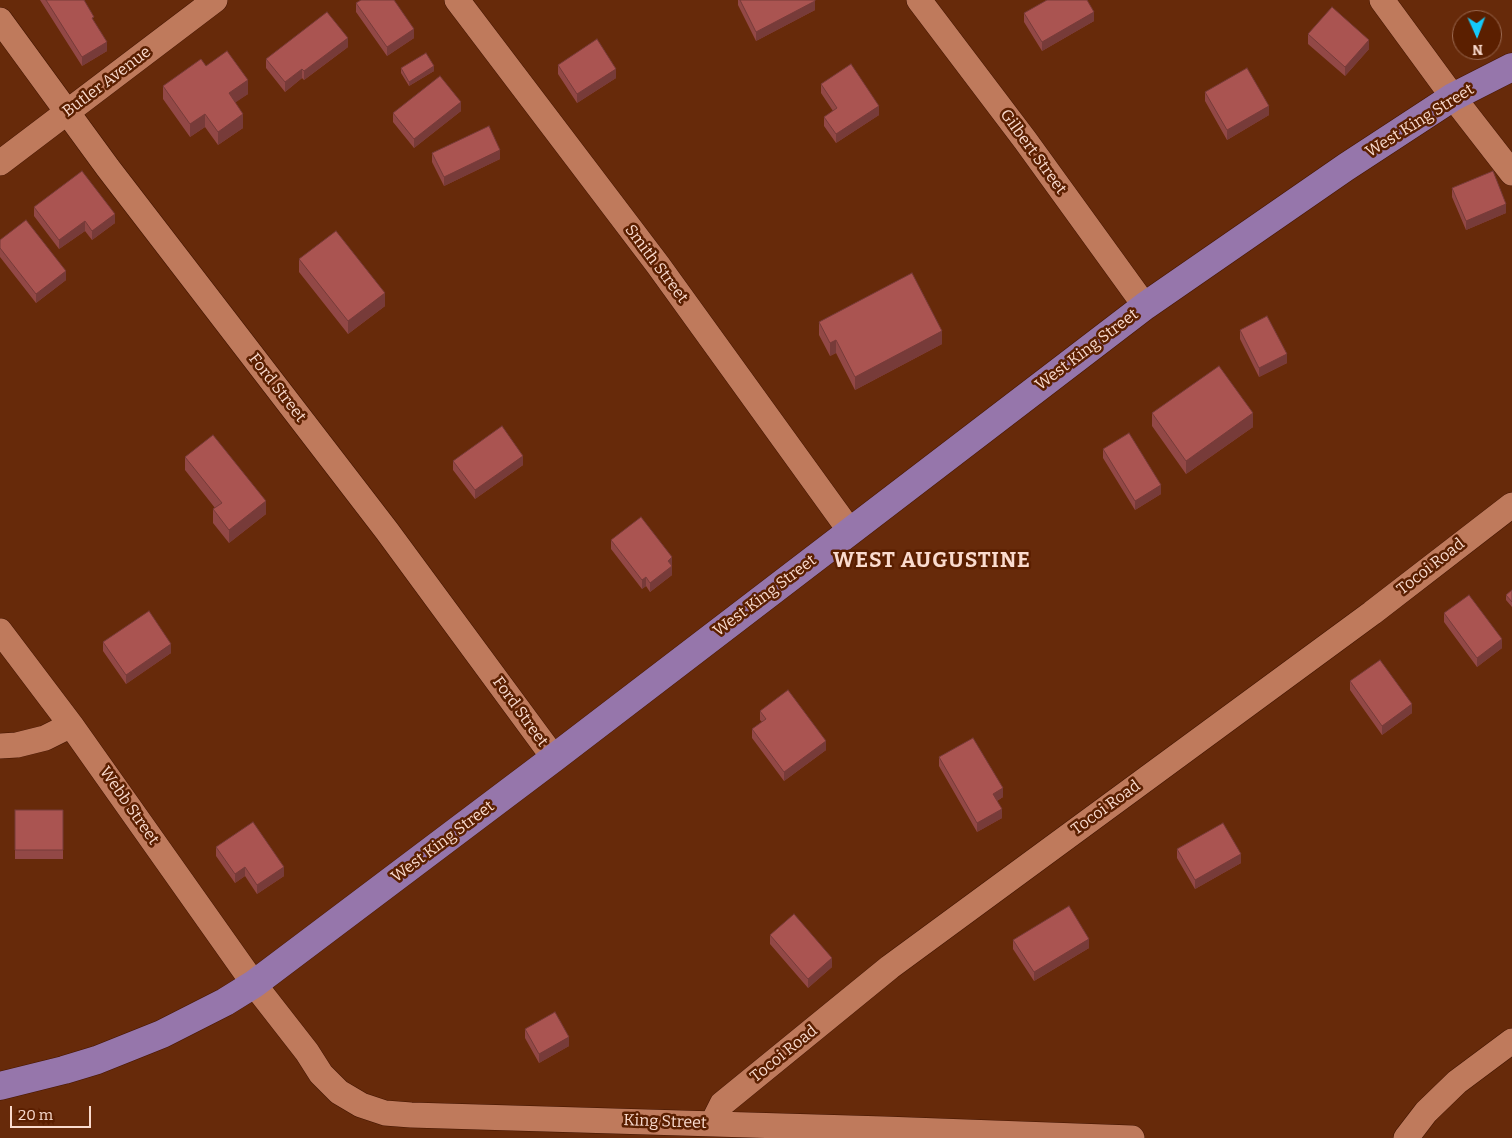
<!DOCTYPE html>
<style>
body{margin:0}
#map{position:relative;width:1512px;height:1138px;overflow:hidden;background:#672a0a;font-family:Bitter,serif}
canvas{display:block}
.north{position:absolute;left:1452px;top:10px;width:50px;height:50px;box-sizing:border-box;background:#5b1f00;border:1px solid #9b6a52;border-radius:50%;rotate:178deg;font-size:14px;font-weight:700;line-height:20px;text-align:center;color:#fadbce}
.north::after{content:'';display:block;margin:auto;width:18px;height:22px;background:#14cafb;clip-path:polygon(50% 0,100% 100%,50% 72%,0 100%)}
.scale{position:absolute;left:10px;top:1106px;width:81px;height:22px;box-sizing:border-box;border:2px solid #fadbce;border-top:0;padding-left:6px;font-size:15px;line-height:18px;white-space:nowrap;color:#fadbce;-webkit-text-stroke:4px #5b1f00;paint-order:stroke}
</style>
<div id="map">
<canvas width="1512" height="1138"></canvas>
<div class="north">N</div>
<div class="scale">20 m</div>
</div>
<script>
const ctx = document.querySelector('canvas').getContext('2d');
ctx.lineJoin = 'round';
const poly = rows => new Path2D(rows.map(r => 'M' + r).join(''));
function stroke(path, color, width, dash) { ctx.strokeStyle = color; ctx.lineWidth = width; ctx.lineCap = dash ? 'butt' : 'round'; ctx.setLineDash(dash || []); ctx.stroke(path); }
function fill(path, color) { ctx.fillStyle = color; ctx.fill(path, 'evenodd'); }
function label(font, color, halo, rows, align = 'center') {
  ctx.font = font + ' Bitter,serif'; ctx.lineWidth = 5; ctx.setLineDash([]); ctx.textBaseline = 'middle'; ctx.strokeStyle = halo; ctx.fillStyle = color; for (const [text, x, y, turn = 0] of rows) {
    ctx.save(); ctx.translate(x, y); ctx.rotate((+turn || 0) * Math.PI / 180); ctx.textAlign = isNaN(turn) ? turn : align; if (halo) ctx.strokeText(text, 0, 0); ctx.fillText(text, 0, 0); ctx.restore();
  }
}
const minor = poly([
 [457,0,658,265,850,531],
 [919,0,1025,140,1145,306],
 [1382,0,1453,97,1512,173],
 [0,20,108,168,387,531,554,758],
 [0,163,215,0],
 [0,631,71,725,254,984,307,1052,321,1074,339,1092,361,1105,385,1113,411,1115,884,1129,1132,1138],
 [0,746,17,745,45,738,71,725],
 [712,1124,722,1104,890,967,1372,613,1512,505],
 [1406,1138,1426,1112,1457,1082,1512,1041]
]);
const primary = poly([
 [0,1086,64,1070,97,1060,162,1034,225,1002,254,984,554,758,1145,306,1346,167,1453,97,1512,67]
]);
const wall = poly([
 [40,0,84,0,107,51,82,66],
 [738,0,815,0,815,10,756,41,738,5],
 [356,3,414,38,387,56,356,12],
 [1024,13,1094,21,1042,51,1024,22],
 [1308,34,1369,49,1345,76,1308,44],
 [348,47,304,80,302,78,285,92,266,68,266,59],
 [558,65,616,78,577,103,558,74],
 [206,66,248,94,235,102,243,128,218,145,205,127,190,137,163,99,163,86],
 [401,68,434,71,409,86,401,73],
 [821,84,879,115,836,143,824,126,824,117,833,111,821,93],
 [1205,92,1269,115,1227,140,1205,101],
 [461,111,414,148,393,122,393,113],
 [432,153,500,159,444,186,432,162],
 [1452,188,1506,213,1466,230,1452,197],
 [34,207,115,223,92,240,85,231,59,249,34,216],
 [0,240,66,280,36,303,0,257],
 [299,259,385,306,348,334,299,272],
 [819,322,942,344,855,390,836,353,830,356,819,335],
 [1240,330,1287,363,1259,377,1240,339],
 [1152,413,1253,427,1186,474,1152,426],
 [1103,449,1161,494,1135,510,1103,458],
 [185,457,266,514,229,543,213,523,213,509,215,508,185,470],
 [453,461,523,465,475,499,453,470],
 [611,540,672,557,672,575,650,592,646,586,642,589,611,549],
 [1512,590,1512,607,1506,600,1506,595],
 [1444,613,1502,648,1477,667,1444,622],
 [103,642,171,653,126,684,103,651],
 [1350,681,1412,713,1382,735,1350,690],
 [760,711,826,750,784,781,752,738,752,729,762,722,760,720],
 [939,757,1003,797,997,801,1002,818,977,832,939,766],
 [15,810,63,810,63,859,15,859],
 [216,847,284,876,257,894,245,876,235,883,216,856],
 [1177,849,1241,863,1195,889,1177,858],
 [770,935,832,967,808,988,770,944],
 [1013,940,1089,948,1034,981,1013,949],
 [525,1029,569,1046,539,1063,525,1038]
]);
const shadedWall = poly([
 [815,1,815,10,756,41,756,32],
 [1094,12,1094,21,1042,51,1042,42],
 [414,29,414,38,387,56,387,47],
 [348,38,348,47,304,80,304,71],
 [1369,40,1369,49,1345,76,1345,67],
 [107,42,107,51,82,66,82,57],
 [434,66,434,71,409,86,409,82],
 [302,69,302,78,285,92,285,82],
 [616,69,616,78,577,103,577,94],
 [248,80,248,94,229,107,229,93],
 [461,102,461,111,414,148,414,139],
 [879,106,879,115,836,143,836,134],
 [1269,106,1269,115,1227,140,1227,130],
 [205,114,205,127,190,137,190,124],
 [243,114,243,128,218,145,218,132],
 [500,150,500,159,444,186,444,177],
 [1506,204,1506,213,1466,230,1466,221],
 [115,214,115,223,92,240,92,231],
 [85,221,85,231,59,249,59,240],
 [66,271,66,280,36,303,36,294],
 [385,293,385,306,348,334,348,321],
 [942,331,942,344,855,390,855,377],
 [836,340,836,353,830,356,830,343],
 [1287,354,1287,363,1259,377,1259,368],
 [1253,413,1253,427,1186,474,1186,461],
 [523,456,523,465,475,499,475,490],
 [1161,485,1161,494,1135,510,1135,501],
 [266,501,266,514,229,543,229,530],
 [672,557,672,566,668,561],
 [672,566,672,575,650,592,650,583],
 [646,577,646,586,642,589,642,580],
 [1502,639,1502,648,1477,667,1477,658],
 [171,644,171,653,126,684,126,675],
 [1412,704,1412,713,1382,735,1382,726],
 [826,741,826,750,784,781,784,772],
 [1003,788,1003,797,993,803,993,794],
 [1002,809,1002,818,977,832,977,823],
 [1241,854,1241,863,1195,889,1195,880],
 [245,867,245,876,235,883,235,874],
 [284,867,284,876,257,894,257,885],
 [1089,939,1089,948,1034,981,1034,972],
 [832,958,832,967,808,988,808,979],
 [569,1037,569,1046,539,1063,539,1054]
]);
const building = poly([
 [46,0,84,0,94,17,92,18,107,42,82,57,46,0],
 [361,0,394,0,414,29,387,47,356,3,361,0],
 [740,0,815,0,815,1,756,32,740,0],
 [1047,0,1087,0,1094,12,1042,42,1024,13,1047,0],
 [1332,7,1369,40,1345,67,1308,34,1332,7],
 [327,12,348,38,304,71,302,69,285,82,266,59,327,12],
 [597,39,616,69,577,94,558,65,597,39],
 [227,51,248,80,229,93,243,114,218,132,205,114,190,124,163,86,201,59,206,66,227,51],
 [426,53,434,66,409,82,401,68,426,53],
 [851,64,879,106,836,134,824,117,837,108,821,84,851,64],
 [1247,68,1269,106,1227,130,1205,92,1247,68],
 [440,76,461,102,414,139,393,113,440,76],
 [489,126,500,150,444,177,432,153,489,126],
 [82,171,115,214,92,231,85,221,59,240,34,207,82,171],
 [1493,171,1506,204,1466,221,1452,188,1493,171],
 [26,220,66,271,36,294,0,248,0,240,26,220],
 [336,231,385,293,348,321,299,259,336,231],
 [912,273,942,331,855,377,836,340,830,343,819,322,912,273],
 [1267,316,1287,354,1259,368,1240,330,1267,316],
 [1219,366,1253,413,1186,461,1152,413,1219,366],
 [502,426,523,456,475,490,453,461,502,426],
 [1129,433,1161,485,1135,501,1103,449,1129,433],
 [213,435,266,501,229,530,213,509,222,503,185,457,213,435],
 [641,517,672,557,668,561,672,566,650,583,646,577,642,580,611,540,641,517],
 [1512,590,1512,602,1506,595,1512,590],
 [1469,595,1502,639,1477,658,1444,613,1469,595],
 [149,611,171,644,126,675,103,642,149,611],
 [1380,660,1412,704,1382,726,1350,681,1380,660],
 [788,690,826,741,784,772,752,729,766,719,760,711,788,690],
 [973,738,1003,788,993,794,1002,809,977,823,939,757,973,738],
 [15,810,63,810,63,850,15,850,15,810],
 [253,822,284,867,257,885,245,867,235,874,216,847,253,822],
 [1223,823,1241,854,1195,880,1177,849,1223,823],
 [1069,906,1089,939,1034,972,1013,940,1069,906],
 [794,914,832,958,808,979,770,935,794,914],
 [555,1012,569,1037,539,1054,525,1029,555,1012]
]);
const streetNames = [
 ["Butler Avenue",107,82,-37],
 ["West King Street",1420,121,-32],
 ["Gilbert Street",1033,152,54],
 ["Smith Street",656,264,53],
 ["West King Street",1087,350,-37],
 ["Ford Street",277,388,52],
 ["Tocoi Road",1431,567,-38],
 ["West King Street",765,596,-37],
 ["Ford Street",520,712,54],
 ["Webb Street",129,806,55],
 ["Tocoi Road",1106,808,-36],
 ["West King Street",443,842,-37],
 ["Tocoi Road",784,1054,-39],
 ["King Street",665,1122,2]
];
const districtNames = [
 ["WEST AUGUSTINE",932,561]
];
stroke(minor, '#431500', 26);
stroke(primary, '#431500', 29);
stroke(minor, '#bf7a5c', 25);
stroke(primary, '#9676ab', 28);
fill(wall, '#924846');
fill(shadedWall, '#773b39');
fill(building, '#aa5451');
stroke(building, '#773b39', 1);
label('16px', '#fadbce', '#5b1f00', streetNames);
ctx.letterSpacing = '1px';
label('bold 21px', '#fadbce', '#5b1f00', districtNames);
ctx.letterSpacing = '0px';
</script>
